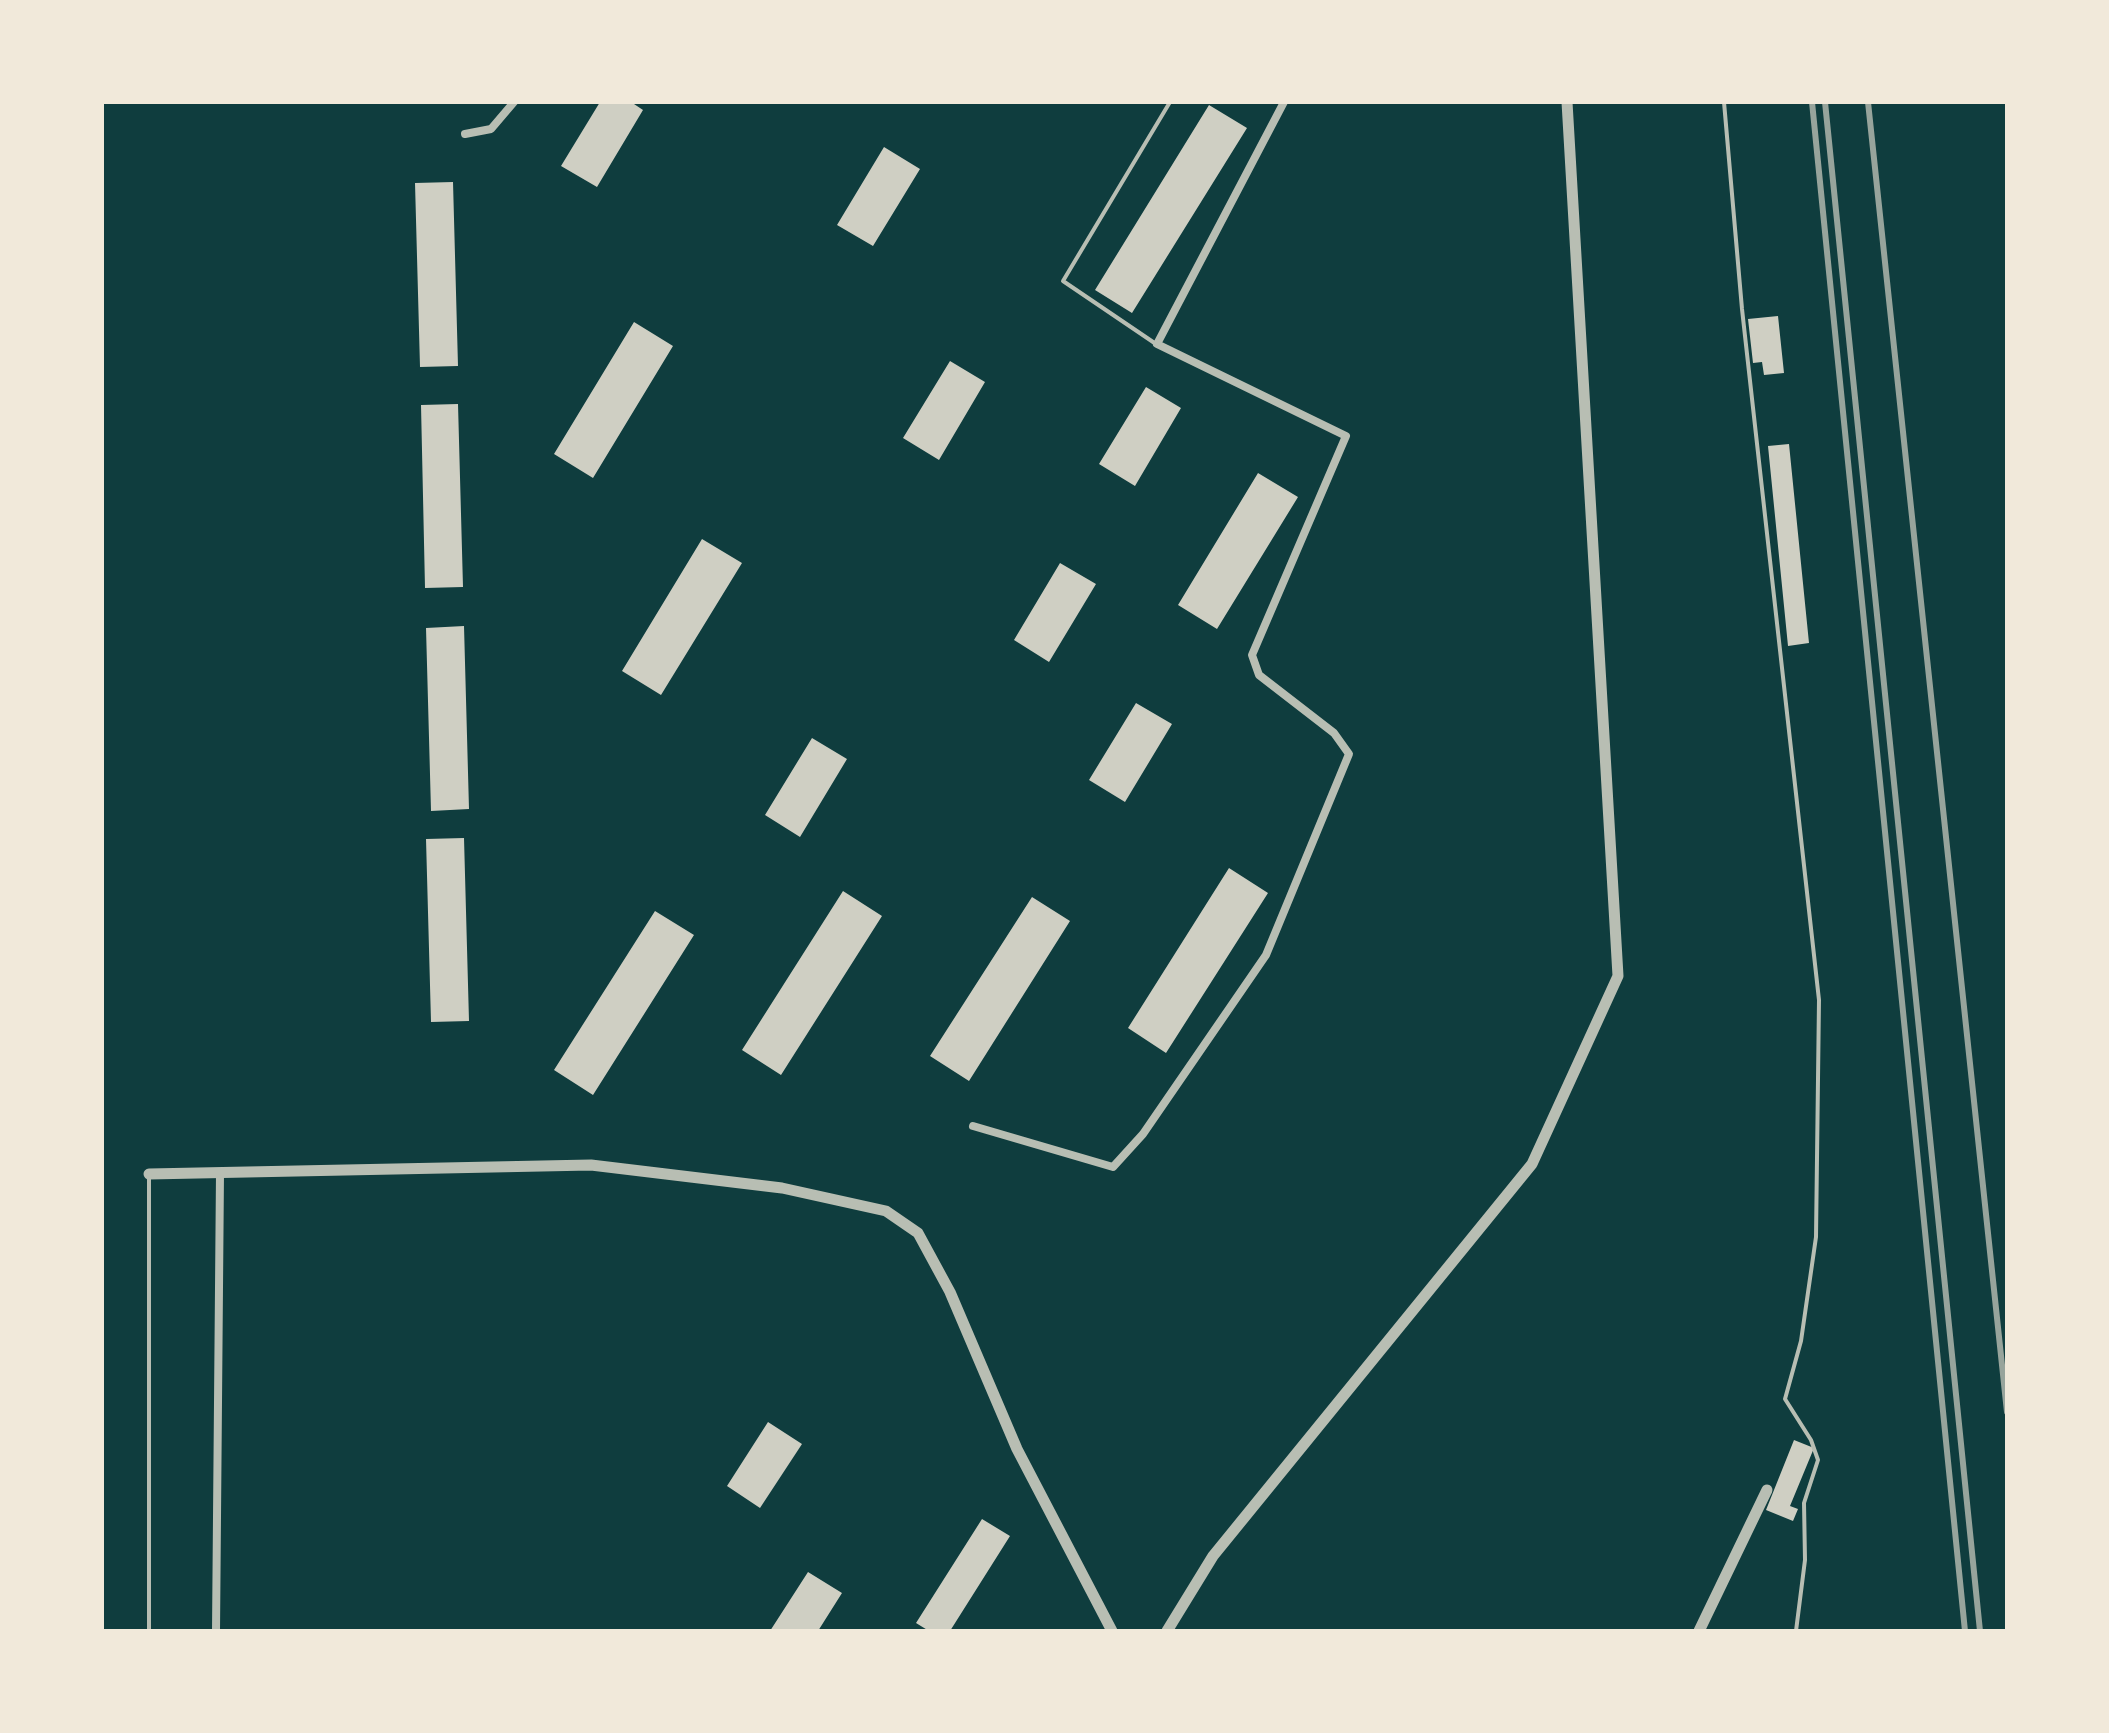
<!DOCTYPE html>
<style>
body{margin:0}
#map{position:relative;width:2109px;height:1733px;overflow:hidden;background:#0f3d3e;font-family:"Noto Sans",sans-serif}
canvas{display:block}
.frame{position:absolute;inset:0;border:104px solid #f1e9da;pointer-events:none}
</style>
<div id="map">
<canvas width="2109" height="1733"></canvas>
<div class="frame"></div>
</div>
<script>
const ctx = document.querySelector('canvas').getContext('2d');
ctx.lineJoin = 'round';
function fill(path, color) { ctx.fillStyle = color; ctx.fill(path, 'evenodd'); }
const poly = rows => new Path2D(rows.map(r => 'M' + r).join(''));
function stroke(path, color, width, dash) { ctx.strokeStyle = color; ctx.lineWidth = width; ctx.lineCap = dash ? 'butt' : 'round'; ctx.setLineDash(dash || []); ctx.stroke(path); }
const building = poly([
 [600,102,631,102,643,110,597,187,561,166],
 [1209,105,1247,128,1132,313,1095,290],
 [884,147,920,169,873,246,837,225],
 [453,182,458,366,420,367,415,183],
 [1778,316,1784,373,1764,375,1762,362,1753,363,1748,319],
 [634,322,673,346,593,478,554,454],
 [950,361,985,382,939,460,903,438],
 [1146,387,1181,408,1135,486,1099,464],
 [458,404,463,587,425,588,421,405],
 [1789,444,1809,643,1788,646,1768,446],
 [1258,473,1298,497,1217,629,1178,605],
 [702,539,742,563,661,695,622,671],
 [1060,563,1096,584,1049,662,1014,640],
 [464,626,469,809,431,811,426,628],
 [1136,703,1172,724,1125,802,1089,780],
 [812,738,847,759,800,837,765,815],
 [464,838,469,1021,431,1022,426,839],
 [1229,868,1268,893,1166,1053,1128,1028],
 [843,891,882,916,781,1075,742,1050],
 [1032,897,1070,921,969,1081,930,1056],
 [655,911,694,935,593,1095,554,1070],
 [768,1422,802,1444,760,1508,727,1486],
 [1794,1440,1814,1448,1790,1506,1798,1509,1793,1521,1766,1510],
 [982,1519,1010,1536,950,1631,929,1631,916,1623],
 [808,1572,842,1593,818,1631,770,1631]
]);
const service = poly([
 [1724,102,1742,309,1819,1000,1816,1237,1801,1341,1785,1399,1811,1440,1818,1460,1804,1503,1805,1560,1796,1631],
 [1156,344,1063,281,1170,102],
 [149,1177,149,1631]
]);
const minor = poly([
 [465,134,491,129,514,102],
 [973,1126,1113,1167,1143,1134,1266,955,1349,754,1334,733,1259,675,1252,655,1346,436,1157,344,1284,102],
 [216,1631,220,1173]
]);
const tertiary = poly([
 [149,1174,591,1165,782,1188,886,1211,918,1233,950,1292,1017,1449,1112,1631],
 [1167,1631,1213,1556,1532,1164,1618,976,1567,102],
 [1699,1631,1767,1490]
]);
const rail = poly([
 [1812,102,1965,1631],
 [1825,102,1980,1631],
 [1868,102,2007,1412]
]);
fill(building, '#cfcfc3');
stroke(service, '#b8beb3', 4);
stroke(minor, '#b8beb3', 8);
stroke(tertiary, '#b8beb3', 11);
stroke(rail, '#97a49c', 6);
</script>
